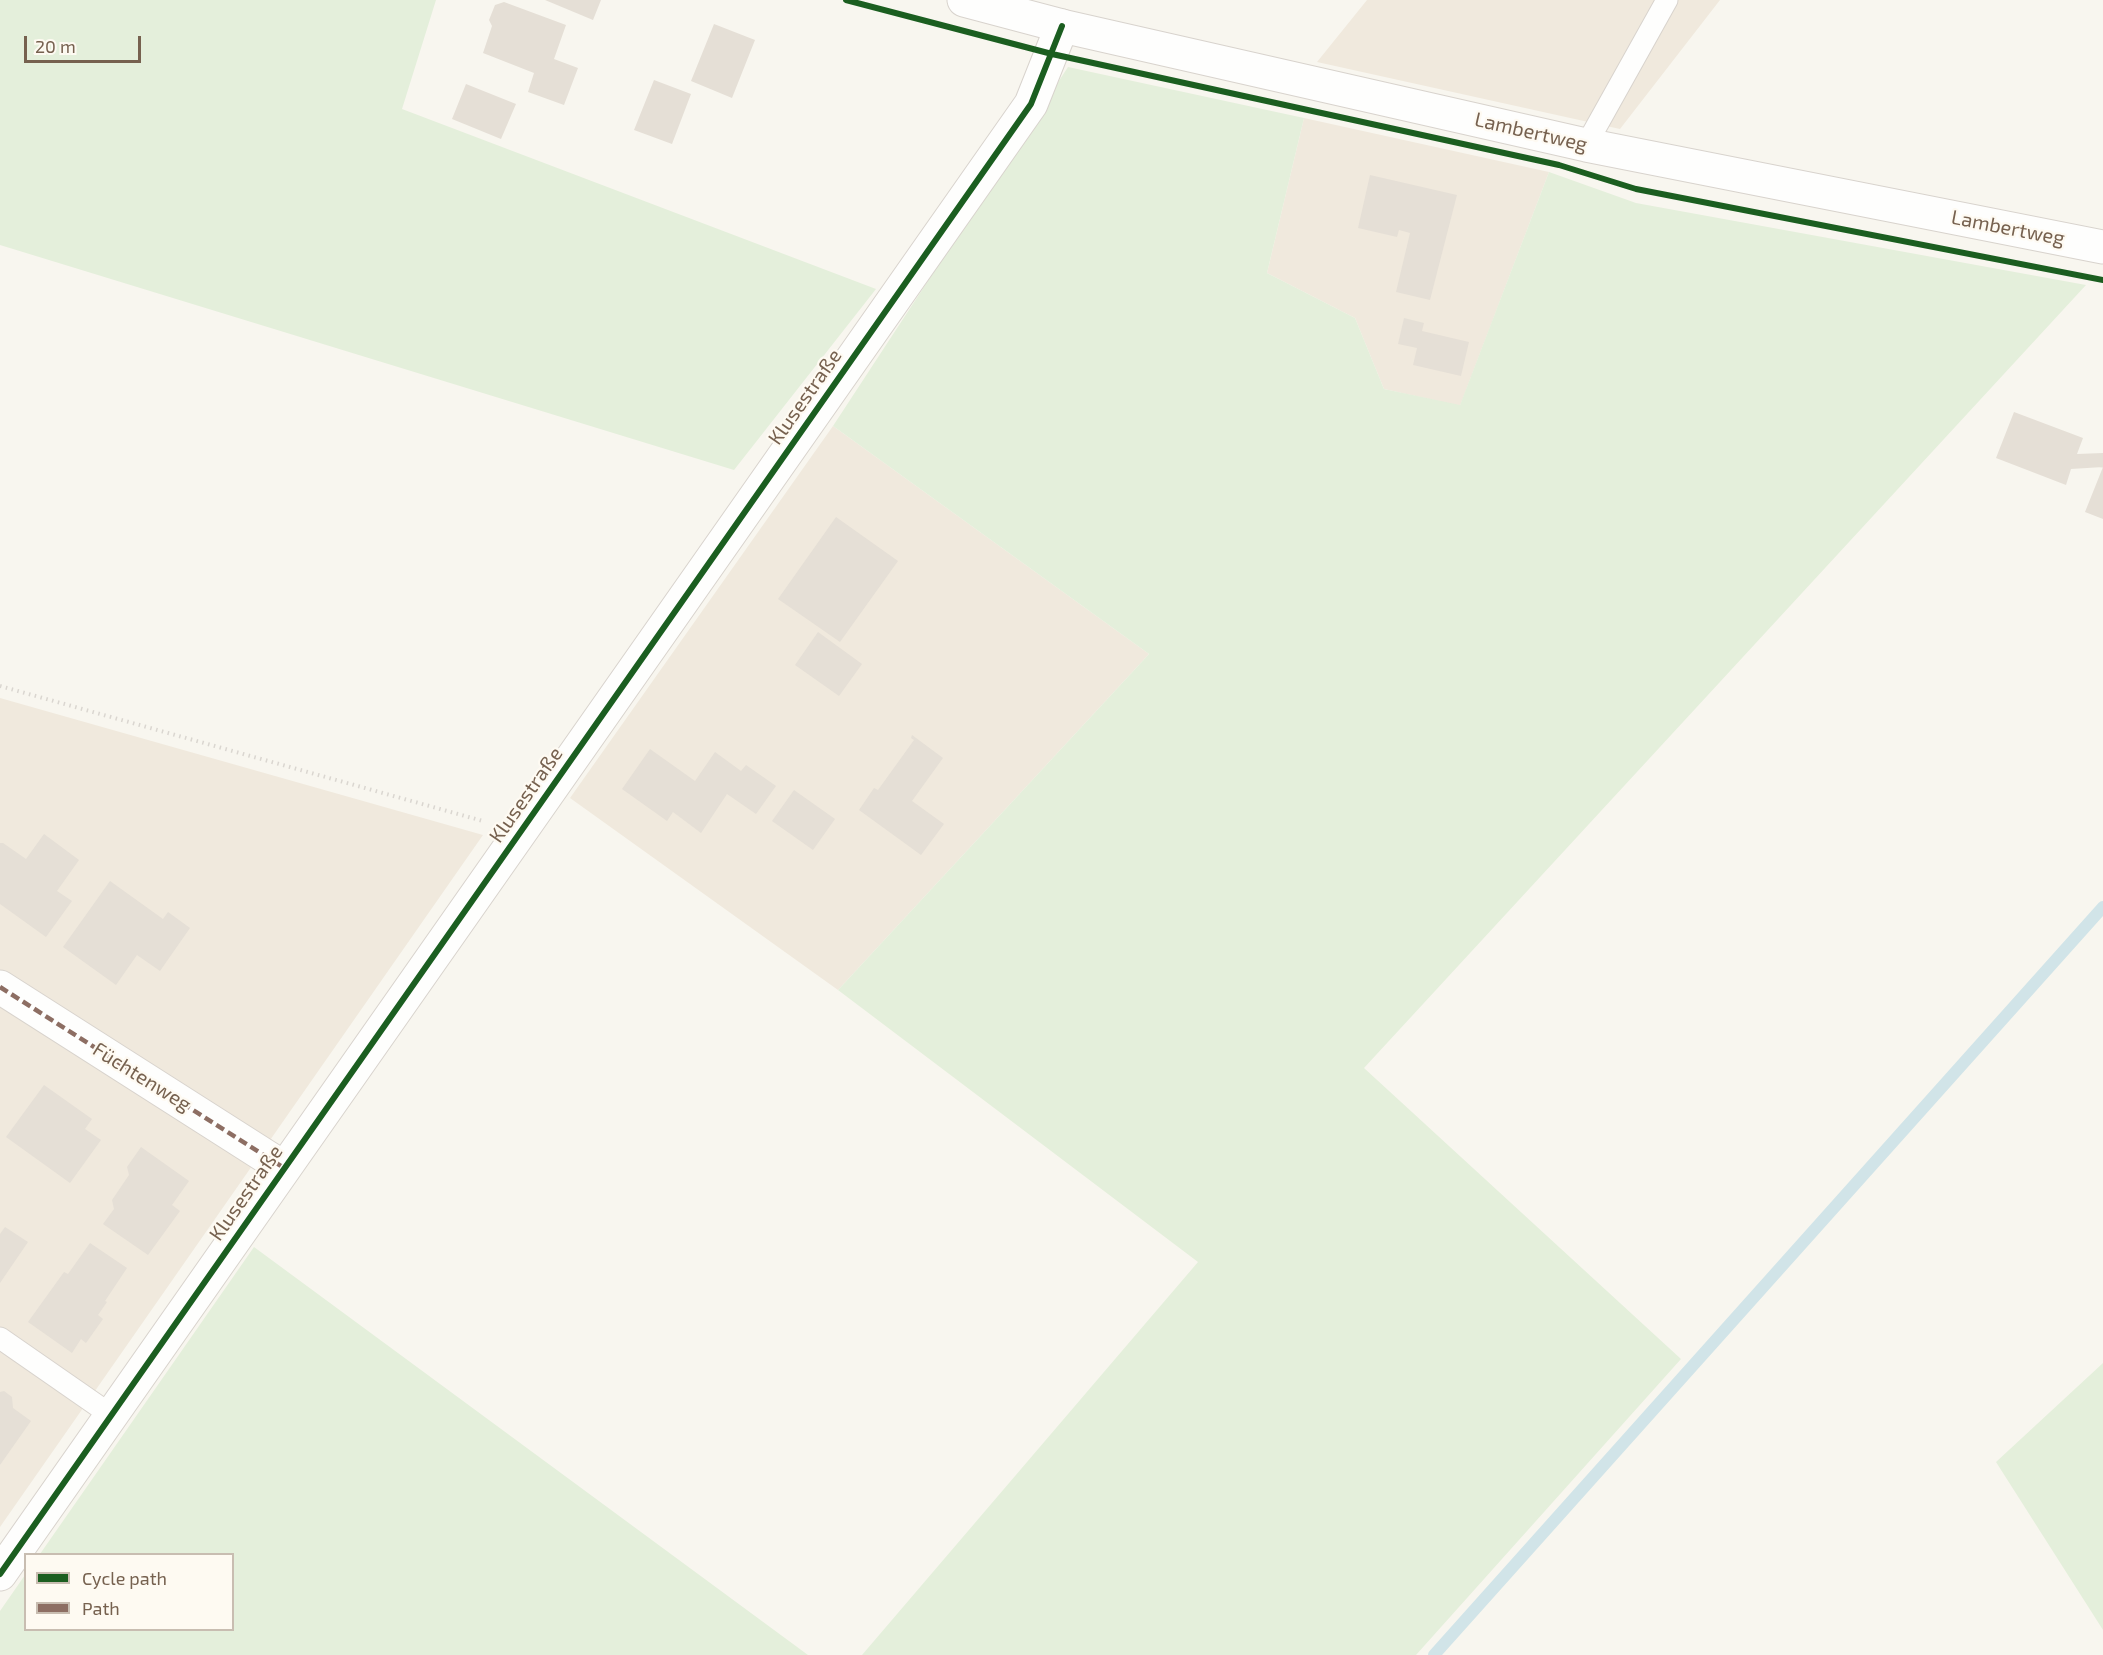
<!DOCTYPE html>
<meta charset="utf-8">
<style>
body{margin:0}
#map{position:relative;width:2103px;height:1655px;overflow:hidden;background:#f8f6ef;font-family:"Exo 2",sans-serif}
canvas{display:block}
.legend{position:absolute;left:24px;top:1553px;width:210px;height:78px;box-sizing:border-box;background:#fefaf2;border:2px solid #c8bdb1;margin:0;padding:8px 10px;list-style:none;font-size:18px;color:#76614f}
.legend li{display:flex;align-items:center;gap:12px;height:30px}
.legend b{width:30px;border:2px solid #c8bdb1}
.scale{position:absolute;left:24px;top:36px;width:117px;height:27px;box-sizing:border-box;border:3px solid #76614f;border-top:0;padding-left:8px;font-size:18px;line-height:21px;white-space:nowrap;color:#76614f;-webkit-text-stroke:4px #fefaf2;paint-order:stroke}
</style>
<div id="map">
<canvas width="2103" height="1655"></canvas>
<ul class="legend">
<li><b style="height:8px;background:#1b5e20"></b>Cycle path</li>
<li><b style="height:8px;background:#8d6e63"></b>Path</li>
</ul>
<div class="scale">20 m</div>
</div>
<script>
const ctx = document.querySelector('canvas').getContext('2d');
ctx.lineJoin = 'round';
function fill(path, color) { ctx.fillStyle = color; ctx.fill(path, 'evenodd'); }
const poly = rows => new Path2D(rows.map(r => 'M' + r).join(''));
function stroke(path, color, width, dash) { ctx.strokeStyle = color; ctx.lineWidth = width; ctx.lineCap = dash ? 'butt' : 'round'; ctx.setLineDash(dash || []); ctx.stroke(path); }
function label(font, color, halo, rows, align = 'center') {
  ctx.font = font + ' "Exo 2",sans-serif'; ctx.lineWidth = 4.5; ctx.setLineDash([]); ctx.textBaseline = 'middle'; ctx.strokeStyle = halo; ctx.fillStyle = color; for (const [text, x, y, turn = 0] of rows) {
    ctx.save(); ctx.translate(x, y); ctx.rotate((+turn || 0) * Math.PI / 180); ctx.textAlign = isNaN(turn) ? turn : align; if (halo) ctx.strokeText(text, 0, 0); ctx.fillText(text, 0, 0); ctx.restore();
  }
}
const residential = poly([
 [1367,0,1720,0,1620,129,1317,62],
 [1304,118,1549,172,1460,406,1384,389,1355,318,1267,273],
 [833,426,1149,654,838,990,570,798],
 [0,698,483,835,0,1527]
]);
const green = poly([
 [0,0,436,0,402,109,876,289,734,470,0,245],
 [1068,67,1304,118,1267,273,1355,318,1384,389,1460,405,1549,172,1636,203,2086,285,1364,1068,1681,1359,1416,1655,862,1655,1198,1262,838,990,1149,654,833,426],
 [254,1247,808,1655,0,1655,0,1611,25,1575,26,1630,232,1630,232,1554,40,1554],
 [2103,1363,2103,1630,1996,1462]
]);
const stream = poly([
 [1434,1655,2103,907]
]);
const building = poly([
 [545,0,601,0,593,20],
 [504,2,566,25,554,59,578,68,564,105,528,92,534,73,483,53,492,26,489,20,495,5],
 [714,24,755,40,732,98,691,81],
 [654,80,691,94,672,144,634,130],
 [466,84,516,104,501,139,452,119],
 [1370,175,1457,195,1430,300,1396,292,1410,233,1399,230,1397,237,1358,228],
 [1404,318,1424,323,1422,331,1469,342,1461,376,1413,365,1417,348,1398,344],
 [2014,412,2083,438,2077,454,2103,453,2103,519,2085,512,2103,467,2071,469,2066,485,1996,458],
 [836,517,898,561,840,642,778,599],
 [818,632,862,664,839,696,795,665],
 [912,735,943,758,912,801,944,824,921,855,859,810,874,788,878,790,914,740,911,738],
 [650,749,695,781,715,752,741,771,746,765,776,786,756,814,727,794,701,833,673,812,667,821,622,789],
 [794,790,835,819,813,850,772,821],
 [44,834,79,860,57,891,72,901,46,937,0,904,0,843,3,843,26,859],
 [110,881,163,919,168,912,190,928,160,971,137,955,116,985,63,947],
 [44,1085,92,1119,85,1129,101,1140,70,1183,6,1137],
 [141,1147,189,1181,172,1205,180,1211,148,1255,103,1224,114,1209,112,1200,129,1175,127,1167],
 [5,1227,28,1242,0,1283,0,1234],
 [90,1243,127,1268,105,1301,107,1302,98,1315,103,1319,86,1343,81,1339,72,1353,28,1322,64,1272,68,1274],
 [4,1391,12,1397,13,1408,31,1421,0,1465,0,1392]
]);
const path = poly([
 [0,686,483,821]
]);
const service = poly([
 [1586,145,1667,0],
 [0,1338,111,1415]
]);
const minor = poly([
 [0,987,284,1168],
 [0,1574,1031,104,1062,26]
]);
const tertiary = poly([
 [964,0,1062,26,1586,145,2103,247]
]);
const quiet = poly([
 [0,987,284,1168]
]);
const cycleway = poly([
 [846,0,1052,54,1559,165,1636,189,2103,280],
 [0,1574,1031,104,1062,26]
]);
const streetNames = [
 ["Lambertweg",1531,132,13],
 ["Lambertweg",2008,228,11],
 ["Klusestraße",805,397,-55],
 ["Klusestraße",526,795,-55],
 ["Füchtenweg",142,1077,32],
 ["Klusestraße",246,1193,-55]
];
fill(residential, '#f0e9dd');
fill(green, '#e4efdb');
stroke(stream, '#d1e4e8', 12);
fill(building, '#e5dfd6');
stroke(service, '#d8d3cd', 23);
stroke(minor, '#d8d3cd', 35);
stroke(tertiary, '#d8d3cd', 35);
stroke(path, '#dad6d0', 4, [1.5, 4.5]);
stroke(service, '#fefefd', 21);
stroke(minor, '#fefefd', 33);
stroke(tertiary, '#fefefd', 33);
stroke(quiet, '#8d6e63', 4.5, [9, 4.5]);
stroke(cycleway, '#1b5e20', 6);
label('20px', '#76614f', '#fefaf2', streetNames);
</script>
